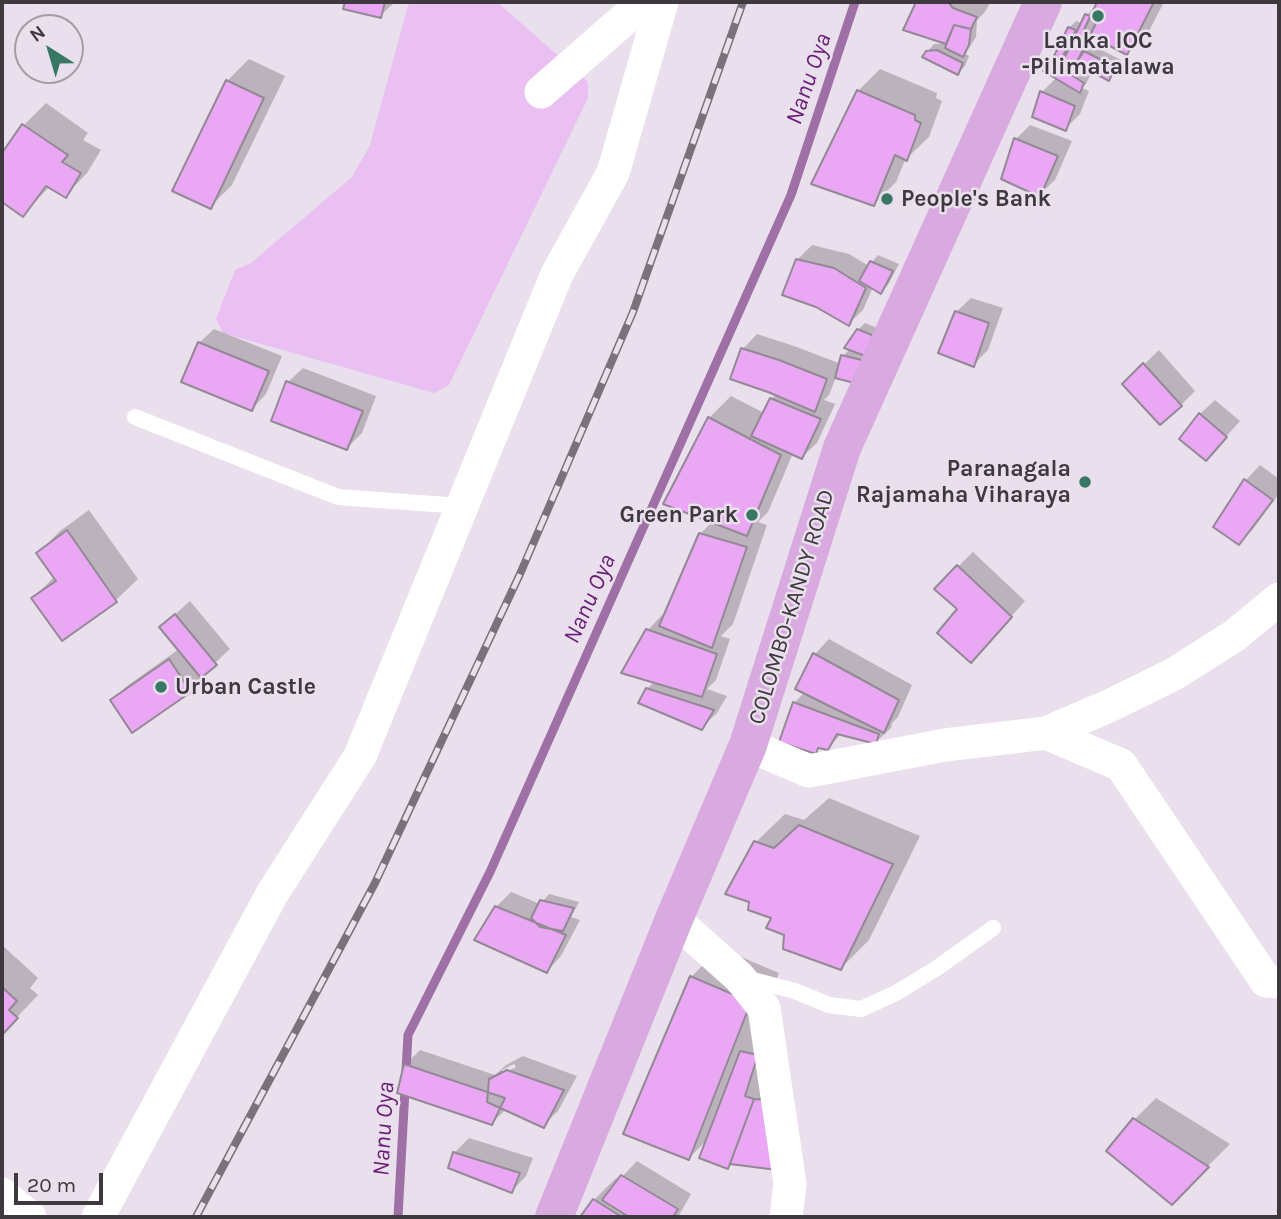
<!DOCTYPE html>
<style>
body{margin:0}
#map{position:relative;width:1281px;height:1219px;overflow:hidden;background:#eadfec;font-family:Karla,sans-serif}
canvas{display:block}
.frame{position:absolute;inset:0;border:4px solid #3d393e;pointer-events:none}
.north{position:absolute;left:14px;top:14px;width:70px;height:70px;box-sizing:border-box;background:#eadfec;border:2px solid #a59da6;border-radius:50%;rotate:323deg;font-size:19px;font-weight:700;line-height:28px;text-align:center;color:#3d393e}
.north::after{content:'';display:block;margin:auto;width:24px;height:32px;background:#387764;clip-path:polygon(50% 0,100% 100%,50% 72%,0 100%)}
.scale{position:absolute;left:14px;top:1173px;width:89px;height:32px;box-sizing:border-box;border:4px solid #3d393e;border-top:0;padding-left:9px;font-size:21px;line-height:24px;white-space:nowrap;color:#3d393e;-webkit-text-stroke:5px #eadfec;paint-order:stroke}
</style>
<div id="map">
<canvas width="1281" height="1219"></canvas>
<div class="frame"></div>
<div class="north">N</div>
<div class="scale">20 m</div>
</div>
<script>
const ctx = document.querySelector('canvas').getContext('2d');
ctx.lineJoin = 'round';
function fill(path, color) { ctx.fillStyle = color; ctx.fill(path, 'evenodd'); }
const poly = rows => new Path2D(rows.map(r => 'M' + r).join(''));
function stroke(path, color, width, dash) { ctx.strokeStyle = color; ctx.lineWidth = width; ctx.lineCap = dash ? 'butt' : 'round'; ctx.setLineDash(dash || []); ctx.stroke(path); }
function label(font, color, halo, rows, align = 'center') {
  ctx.font = font + ' Karla,sans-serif'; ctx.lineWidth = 5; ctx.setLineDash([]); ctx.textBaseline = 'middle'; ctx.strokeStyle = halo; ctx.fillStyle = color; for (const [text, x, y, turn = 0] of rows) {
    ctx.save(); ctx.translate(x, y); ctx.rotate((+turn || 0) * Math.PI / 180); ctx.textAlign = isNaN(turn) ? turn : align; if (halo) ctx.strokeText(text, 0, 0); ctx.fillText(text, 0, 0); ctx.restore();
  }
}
const green = poly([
 [409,2,497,2,588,82,588,98,449,385,434,393,223,333,216,319,235,270,251,263,352,177,370,145]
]);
const shadow = poly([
 [347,2,395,2,380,16,346,7],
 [918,2,990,3,985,12,977,20,976,37,969,48,964,53,969,56,965,66,958,73,927,52,934,44,950,43,906,29],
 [1099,2,1164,2,1149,31,1127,52,1092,35,1088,43,1121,60,1115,72,1108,79,1077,61,1073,65,1090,76,1086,84,1082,88,1089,91,1080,114,1065,129,1042,92,1057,77,1050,62,1056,56,1069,28,1076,21,1083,24,1087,15,1094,8,1096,9],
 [1071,46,1065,61,1060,58],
 [249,59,285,76,232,185,210,207,227,81],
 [880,69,937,93,936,98,942,101,929,137,907,158,906,158,896,182,874,204,858,91],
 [46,103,88,133,83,140,101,150,87,173,66,195,50,186,23,215,2,200,2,156,24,125],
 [1030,125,1072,141,1055,180,1040,194,1016,139],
 [812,245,849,254,869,266,878,255,899,264,888,285,881,292,873,287,863,310,848,324,797,260],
 [971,298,1003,308,988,350,973,365,956,312],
 [865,323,888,332,879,350,836,377,829,395,824,400,835,404,817,443,802,457,793,453,768,512,758,522,767,525,733,624,721,636,730,639,716,680,707,689,727,696,717,713,702,727,647,689,655,681,648,630,662,615,665,616,700,534,713,521,709,418,731,396,764,413,771,399,777,394,743,349,757,334,794,346,841,364,843,356,850,349,858,330],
 [214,329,282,356,266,394,252,409,199,343],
 [1159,350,1195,391,1181,405,1124,384],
 [303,368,376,396,362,433,347,448,288,382],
 [1215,400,1240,421,1206,459,1182,438,1200,414],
 [1260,465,1279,479,1279,494,1253,529,1239,543,1215,527,1246,480],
 [89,510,138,579,116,600,33,598,55,576,38,553,60,531],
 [973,552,1025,601,985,646,960,609,936,588],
 [190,601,230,649,203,674,205,676,190,690,133,730,112,700,127,686,179,649,161,627],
 [829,639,912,685,898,717,892,723,891,728,876,742,842,733,828,748,821,747,816,752,794,703,805,692,815,654],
 [829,798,920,836,869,940,841,968,786,934,774,917,751,901,756,842,785,814,804,820],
 [511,892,540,904,549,894,579,902,571,917,580,920,561,956,547,971,496,907],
 [2,945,38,978,30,988,38,995,2,1033],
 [720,948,779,973,754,1037,769,1085,732,1163,728,1167,708,1139,689,1158,691,977],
 [420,1050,495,1075,506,1065,523,1056,577,1076,558,1111,543,1125,506,1109,492,1123,405,1065],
 [514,1064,516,1067,502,1074,502,1070],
 [1156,1098,1230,1144,1171,1203,1134,1120],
 [469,1138,533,1158,526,1176,512,1191,454,1153],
 [637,1161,691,1194,678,1217,582,1217,594,1200,616,1178,619,1180]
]);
const stream = poly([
 [398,1217,408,1035,490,872,791,195,855,2]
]);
const building = poly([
 [345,2,385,2,381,18,343,9,345,2],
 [916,2,948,2,953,8,977,17,971,29,954,25,946,44,903,30,916,2],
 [1097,2,1154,2,1127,55,1083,32,1097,2],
 [1085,14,1098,19,1075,66,1063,61,1085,14],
 [954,25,971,29,969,45,963,57,945,48,954,25],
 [1068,27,1076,30,1062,58,1054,56,1068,27],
 [937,50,963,63,958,75,922,57,926,51,937,50],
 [1084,51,1115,67,1109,81,1076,63,1084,51],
 [1049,61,1084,83,1080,93,1043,71,1049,61],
 [226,80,264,98,211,209,172,191,226,80],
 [857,90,915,115,915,120,921,123,907,161,895,155,874,206,811,184,857,90],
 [1040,91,1075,106,1066,131,1032,117,1040,91],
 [22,124,68,155,62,162,81,173,66,198,46,186,23,217,2,202,2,153,22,124],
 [1014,138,1058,156,1040,197,1001,179,1014,138],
 [796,259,834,268,866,288,849,326,816,307,782,295,796,259],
 [870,261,893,271,881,294,859,281,870,261],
 [955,311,989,323,974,367,938,353,955,311],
 [857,329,882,339,873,359,844,348,857,329],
 [198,342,269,371,252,411,181,382,198,342],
 [741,348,779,360,827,379,815,412,768,392,730,379,741,348],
 [841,355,870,362,862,385,835,378,841,355],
 [1143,363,1182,406,1160,425,1122,384,1143,363],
 [286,381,363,411,347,450,271,421,286,381],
 [770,398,821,419,802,459,751,436,770,398],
 [1199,413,1227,437,1206,461,1179,439,1199,413],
 [708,417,781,455,747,536,663,504,708,417],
 [1244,479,1273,500,1239,545,1213,527,1244,479],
 [67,530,117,602,62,641,31,598,56,581,36,553,67,530],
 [699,533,747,547,712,648,659,626,699,533],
 [957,565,1012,617,971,663,937,633,957,609,934,589,957,565],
 [175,614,217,665,201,678,159,627,175,614],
 [646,629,717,654,702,697,621,673,646,629],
 [813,653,899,700,884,733,795,689,813,653],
 [169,659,191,692,132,733,110,700,169,659],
 [646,688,714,710,702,730,638,703,646,688],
 [793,702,879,734,876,744,837,734,828,750,818,748,816,754,779,742,793,702],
 [799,825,893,864,841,970,783,949,784,935,766,928,771,918,748,910,749,902,725,894,754,841,774,848,799,825],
 [540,900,574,908,563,931,540,927,531,918,540,900],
 [495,906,566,935,547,973,474,940,495,906],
 [690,976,751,1002,689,1160,623,1134,690,976],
 [2,987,17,1001,9,1010,18,1018,2,1035,2,987],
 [740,1051,758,1055,745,1096,754,1099,728,1169,699,1158,740,1051],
 [404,1064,505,1098,492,1125,397,1093,404,1064],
 [507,1070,564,1090,544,1128,487,1102,489,1079,507,1070],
 [754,1099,774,1100,777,1170,730,1164,754,1099],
 [1133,1118,1209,1167,1172,1205,1106,1151,1133,1118],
 [453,1152,520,1173,512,1193,448,1168,453,1152],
 [621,1175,678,1209,673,1217,629,1217,602,1200,621,1175],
 [593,1199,622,1217,580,1217,593,1199]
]);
const service = poly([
 [135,417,338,497,461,506],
 [745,978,795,991,829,1005,861,1009,896,993,937,968,993,928]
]);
const minor = poly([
 [541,92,644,2],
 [1046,733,1109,706,1174,674,1234,636,1279,599],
 [748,745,809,771,945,745,1046,733,1121,765,1266,981,1279,982],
 [674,919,739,977,764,1008,790,1184,786,1217],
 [2,1194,30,1217],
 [98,1217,272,894,360,756,557,274,613,173,662,2]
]);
const trunk = poly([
 [554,1217,674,919,748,745,842,448,1043,2]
]);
const rail = poly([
 [196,1217,375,883,520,574,633,312,743,2]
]);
const markers = [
 [1098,16,7,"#387764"],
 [887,199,7,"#387764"],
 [1085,482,7,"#387764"],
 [752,515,7,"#387764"],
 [161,687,7,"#387764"]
];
const poiNames = [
 ["Lanka IOC",1098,41,"center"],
 ["-Pilimatalawa",1098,67,"center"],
 ["People's Bank",901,199],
 ["Paranagala",1071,469,"right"],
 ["Rajamaha Viharaya",1071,495,"right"],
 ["Green Park",738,515,"right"],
 ["Urban Castle",175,687]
];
const streetNames = [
 ["COLOMBO-KANDY ROAD",792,607,-73]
];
const waterNames = [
 ["Nanu Oya",809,79,-71],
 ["Nanu Oya",590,599,-66],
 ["Nanu Oya",384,1129,-87]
];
fill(green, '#eabff1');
fill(shadow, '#0003');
stroke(stream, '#9e70a5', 9);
fill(building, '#e9a7f4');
stroke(building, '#938995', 2);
stroke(service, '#fff', 16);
stroke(minor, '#fff', 33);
stroke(trunk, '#d8aae0', 38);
stroke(rail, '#79727a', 8);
stroke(rail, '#eadfec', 5, [16]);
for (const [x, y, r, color] of markers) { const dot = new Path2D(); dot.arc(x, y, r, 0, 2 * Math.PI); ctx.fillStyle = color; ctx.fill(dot); stroke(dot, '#eadfec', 2.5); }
label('bold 23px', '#3d393e', '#eadfec', poiNames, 'left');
label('23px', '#3d393e', '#eadfec', streetNames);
label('italic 24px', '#6a1d77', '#eadfec', waterNames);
</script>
